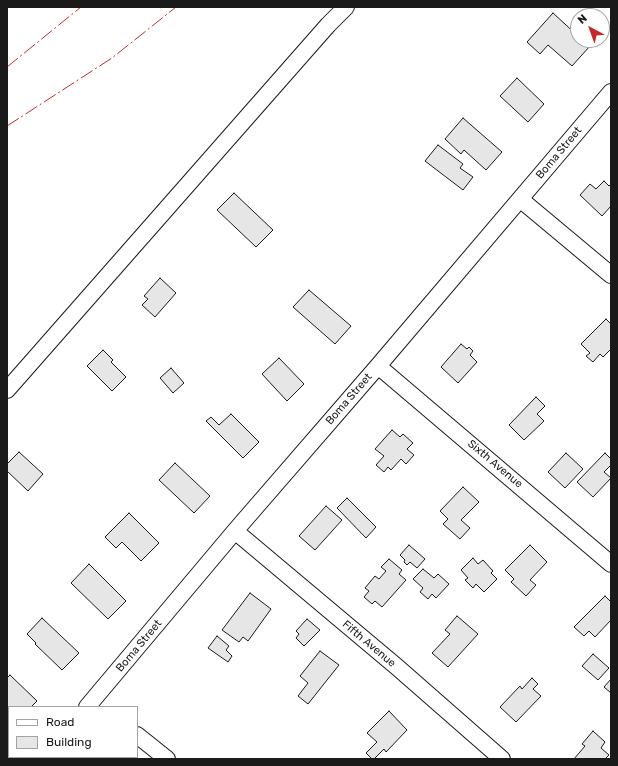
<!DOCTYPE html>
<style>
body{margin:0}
#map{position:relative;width:618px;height:766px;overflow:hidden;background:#fff;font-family:Rubik,sans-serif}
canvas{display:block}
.frame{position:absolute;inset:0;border:8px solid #1a1a1a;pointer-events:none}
.legend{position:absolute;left:8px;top:706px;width:130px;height:52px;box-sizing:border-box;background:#fff;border:1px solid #a3a3a3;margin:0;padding:5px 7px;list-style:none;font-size:12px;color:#1a1a1a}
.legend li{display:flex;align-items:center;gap:8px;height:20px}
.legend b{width:20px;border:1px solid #a3a3a3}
.north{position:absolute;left:570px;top:8px;width:40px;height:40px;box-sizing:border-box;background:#fff;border:1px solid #a3a3a3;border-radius:50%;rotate:319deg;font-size:11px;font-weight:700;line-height:16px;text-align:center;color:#1a1a1a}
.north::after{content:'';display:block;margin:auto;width:14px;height:18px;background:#c62828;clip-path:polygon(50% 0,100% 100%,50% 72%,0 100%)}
</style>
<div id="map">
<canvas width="618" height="766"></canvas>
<div class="frame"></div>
<ul class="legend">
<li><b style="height:5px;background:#fff"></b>Road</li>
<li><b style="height:11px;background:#e6e6e6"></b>Building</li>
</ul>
<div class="north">N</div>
</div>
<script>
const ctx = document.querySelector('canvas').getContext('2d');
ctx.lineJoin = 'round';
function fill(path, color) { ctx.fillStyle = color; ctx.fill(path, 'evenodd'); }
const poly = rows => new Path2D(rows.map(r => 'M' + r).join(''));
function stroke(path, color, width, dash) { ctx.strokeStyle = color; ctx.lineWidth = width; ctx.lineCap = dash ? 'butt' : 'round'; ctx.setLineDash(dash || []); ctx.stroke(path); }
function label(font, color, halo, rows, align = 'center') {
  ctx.font = font + ' Rubik,sans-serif'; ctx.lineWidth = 3; ctx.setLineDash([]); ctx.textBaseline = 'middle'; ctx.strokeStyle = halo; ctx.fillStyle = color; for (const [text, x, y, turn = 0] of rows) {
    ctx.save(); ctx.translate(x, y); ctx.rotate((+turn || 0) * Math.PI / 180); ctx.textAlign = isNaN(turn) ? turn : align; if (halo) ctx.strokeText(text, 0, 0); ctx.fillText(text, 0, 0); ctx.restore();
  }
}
const building = poly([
 [553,13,578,36,578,40,583,40,590,46,572,66,548,45,540,54,527,42,553,13],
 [517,78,544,104,528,122,500,96,517,78],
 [463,118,502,152,486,170,464,150,461,154,445,139,463,118],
 [438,145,463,164,460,168,473,177,463,190,425,161,438,145],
 [604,181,609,186,611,184,611,206,602,216,580,195,590,184,596,189,604,181],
 [234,193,273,230,256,247,217,210,234,193],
 [160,278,176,293,155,317,142,305,148,299,144,296,160,278],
 [309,290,351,326,335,344,293,307,309,290],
 [606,319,611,324,611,349,603,357,600,354,593,362,586,356,590,353,581,344,606,319],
 [461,344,467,349,469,347,473,351,470,355,477,362,458,383,441,367,461,344],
 [103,350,113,360,111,362,126,377,112,391,87,366,103,350],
 [279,358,304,384,287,401,262,374,279,358],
 [171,368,184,383,173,393,160,378,171,368],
 [536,397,545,406,537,414,544,421,524,440,509,425,536,397],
 [231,414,259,442,243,458,206,421,211,417,219,425,231,414],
 [392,430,400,437,403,434,413,443,407,449,414,455,406,464,401,459,391,470,388,467,384,472,376,465,384,456,375,449,392,430],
 [19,452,43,474,28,491,7,471,7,464,19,452],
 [566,453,583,469,565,488,548,472,566,453],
 [605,453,611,459,611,465,604,472,611,478,593,497,577,482,605,453],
 [175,463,210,496,194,513,159,480,175,463],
 [463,487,479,502,461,520,470,528,460,539,443,524,448,519,440,511,463,487],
 [347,498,376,527,366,538,337,508,347,498],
 [326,506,342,520,315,550,299,536,326,506],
 [129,513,159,543,141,561,122,542,116,548,105,537,129,513],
 [409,545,425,559,417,568,410,562,407,565,404,562,405,560,400,555,409,545],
 [530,545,547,562,530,580,536,585,526,596,511,582,514,579,505,570,530,545],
 [473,558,478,564,483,560,493,571,491,573,497,579,484,592,476,584,473,588,465,580,468,578,461,570,473,558],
 [389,559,402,570,399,574,406,580,382,607,375,601,372,604,364,597,369,591,365,588,375,576,379,579,386,571,381,567,389,559],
 [89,564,126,601,108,619,71,583,89,564],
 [423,569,434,578,438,574,449,584,436,598,432,594,428,599,420,592,423,588,413,579,423,569],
 [250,593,271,609,248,641,243,637,239,642,222,630,250,593],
 [605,596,611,602,611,620,595,637,589,631,584,636,574,627,605,596],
 [457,616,478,634,448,667,432,653,450,634,445,630,457,616],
 [42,618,79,653,62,670,35,644,36,643,27,634,42,618],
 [307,619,320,630,304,646,296,638,299,634,296,631,307,619],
 [217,636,229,646,226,650,232,656,228,662,208,648,217,636],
 [320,651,339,665,308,704,298,696,308,683,300,676,320,651],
 [593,654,609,668,598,680,582,666,593,654],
 [10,675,37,701,31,707,9,707,9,708,7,706,7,678,10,675],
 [532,678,538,684,533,689,541,696,516,722,500,707,520,686,522,689,532,678],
 [611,679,611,693,604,687,611,679],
 [389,711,407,730,386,752,384,749,374,759,372,759,366,753,377,742,367,733,389,711],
 [593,731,605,742,601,748,609,755,605,759,574,759,585,746,582,744,593,731]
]);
const minor = poly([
 [520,199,611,275],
 [378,366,611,564],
 [7,390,328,25,346,7],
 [235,531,397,667,502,759],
 [87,707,235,531,378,366,611,92],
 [137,735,167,759],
 [42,759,44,757]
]);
const power = poly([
 [7,67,81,7],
 [7,126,112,58,176,7]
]);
const streetNames = [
 ["Boma Street",559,153,-50],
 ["Boma Street",349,399,-49],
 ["Sixth Avenue",495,464,40],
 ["Fifth Avenue",369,644,40],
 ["Boma Street",139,646,-50]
];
fill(building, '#e6e6e6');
stroke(building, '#1a1a1a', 1);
stroke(minor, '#1a1a1a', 18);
stroke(minor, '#fff', 16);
stroke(power, '#c62828', 1, [14, 3, 2, 3]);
label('11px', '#1a1a1a', '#fff', streetNames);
</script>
